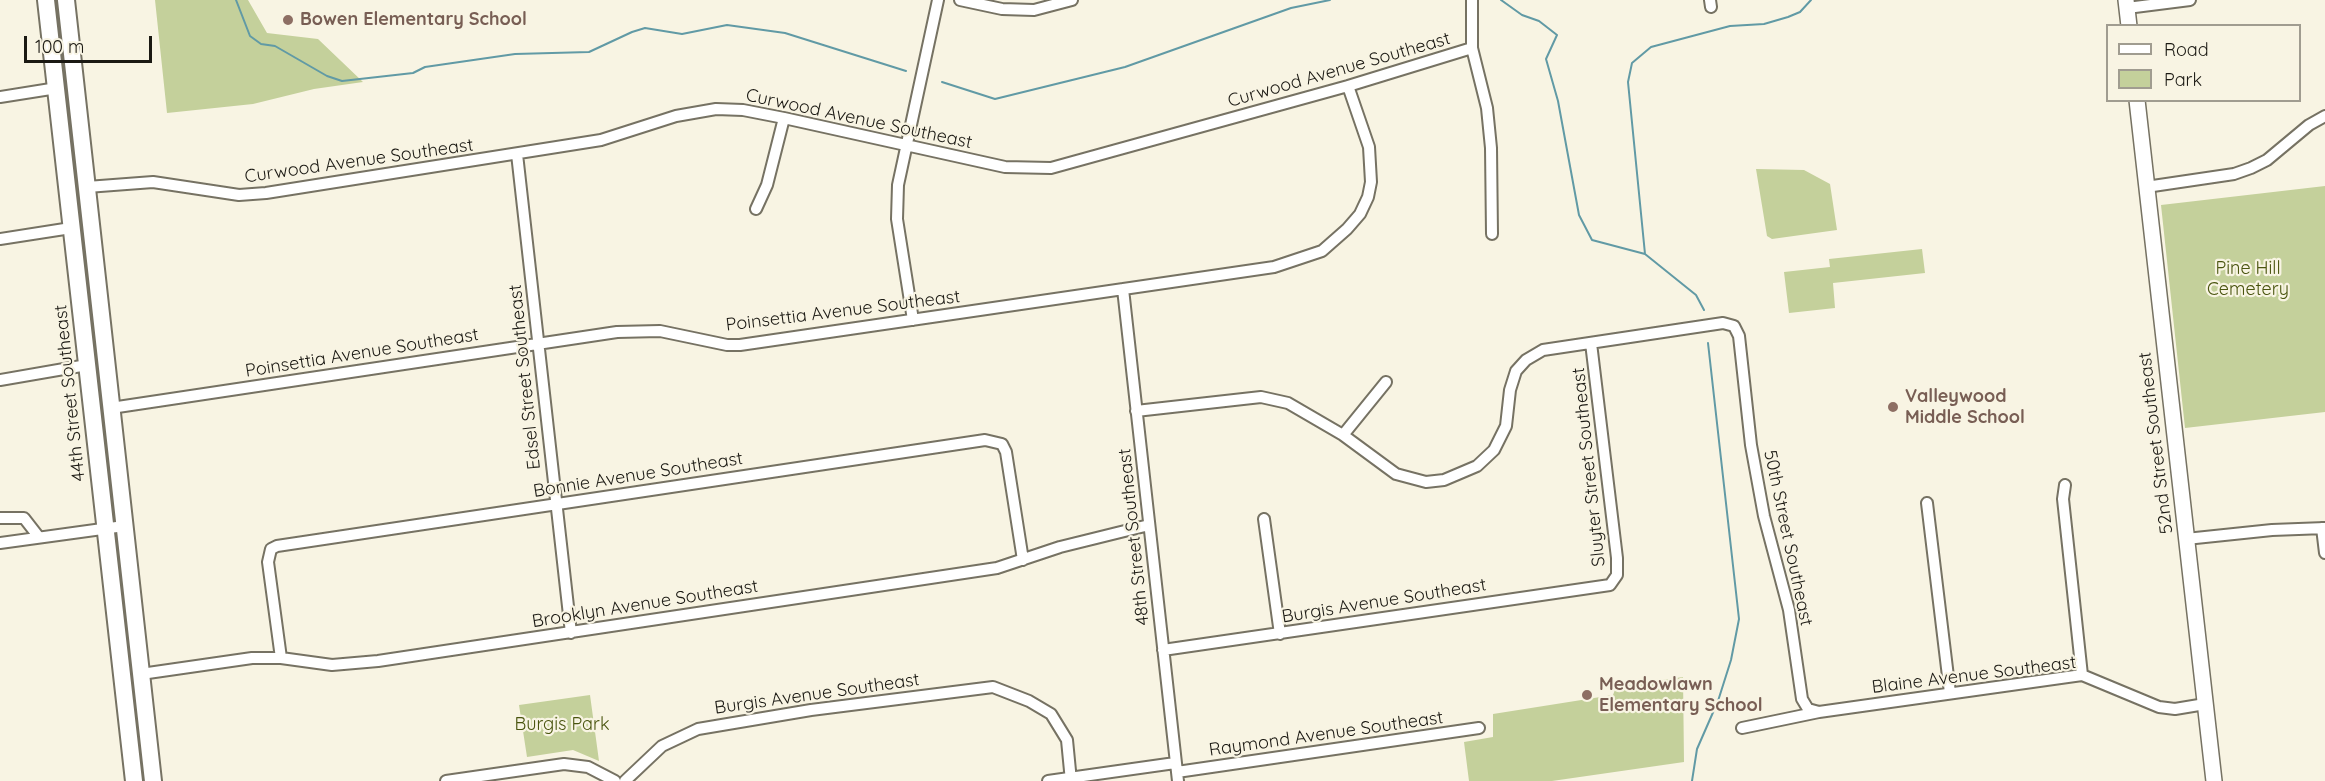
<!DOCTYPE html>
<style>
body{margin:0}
#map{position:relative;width:2325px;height:781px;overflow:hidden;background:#f8f4e3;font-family:Quicksand,sans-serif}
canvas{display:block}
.legend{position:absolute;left:2106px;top:24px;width:195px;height:78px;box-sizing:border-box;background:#f8f4e3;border:2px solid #a09c90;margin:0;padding:8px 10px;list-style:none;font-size:18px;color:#1b1913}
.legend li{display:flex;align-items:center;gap:12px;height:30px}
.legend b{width:30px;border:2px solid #a09c90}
.scale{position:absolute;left:24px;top:36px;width:128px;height:27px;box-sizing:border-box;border:3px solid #1b1913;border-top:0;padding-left:8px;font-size:18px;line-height:21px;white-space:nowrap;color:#1b1913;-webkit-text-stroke:4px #f8f4e3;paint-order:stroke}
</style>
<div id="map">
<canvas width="2325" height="781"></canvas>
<ul class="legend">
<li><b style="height:8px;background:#fff"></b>Road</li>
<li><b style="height:16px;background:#c4d09b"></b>Park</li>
</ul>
<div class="scale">100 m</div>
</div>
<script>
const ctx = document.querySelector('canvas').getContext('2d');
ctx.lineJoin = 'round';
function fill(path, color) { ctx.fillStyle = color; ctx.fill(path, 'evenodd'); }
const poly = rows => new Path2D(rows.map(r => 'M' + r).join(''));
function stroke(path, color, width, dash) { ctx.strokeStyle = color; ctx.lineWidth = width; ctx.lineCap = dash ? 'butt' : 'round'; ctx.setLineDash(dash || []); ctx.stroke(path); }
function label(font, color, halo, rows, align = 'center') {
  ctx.font = font + ' Quicksand,sans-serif'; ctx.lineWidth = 4.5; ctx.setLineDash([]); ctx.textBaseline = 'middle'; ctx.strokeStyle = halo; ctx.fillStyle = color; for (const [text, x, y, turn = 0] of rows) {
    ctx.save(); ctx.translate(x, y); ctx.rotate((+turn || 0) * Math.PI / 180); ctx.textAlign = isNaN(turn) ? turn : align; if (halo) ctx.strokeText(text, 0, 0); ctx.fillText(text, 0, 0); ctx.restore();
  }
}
const green = poly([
 [155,0,248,0,267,33,318,39,363,82,314,89,253,104,167,113],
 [1756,169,1804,170,1830,184,1837,230,1772,239,1767,236],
 [2325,186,2325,412,2185,428,2161,205],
 [1922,249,1925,273,1833,283,1835,308,1789,313,1784,272,1830,267,1829,259],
 [1683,677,1684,762,1552,781,1469,781,1464,742,1493,737,1493,714,1613,695,1616,687],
 [590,695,599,761,573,750,527,757,519,705]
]);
const stream = poly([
 [236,0,250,36,261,44,275,46,327,76,342,81,413,73,425,67,515,54,589,52,632,32,645,28,682,34,727,25,785,33,906,71],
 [1501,0,1522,15,1539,21,1557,35,1546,59,1558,101,1579,215,1592,240,1645,254,1696,295,1704,310],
 [942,82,995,99,1125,67,1291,8,1330,0],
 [1645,254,1628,82,1632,63,1651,47,1730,26,1764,24,1788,17,1800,12,1811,0],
 [1692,781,1697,749,1718,701,1731,660,1739,619,1708,343]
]);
const street = poly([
 [960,0,1002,9,1034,10,1072,0],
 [1472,0,1472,48,1487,108,1491,148,1492,234],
 [1710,0,1711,7],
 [2127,8,2190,0],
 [0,97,57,88],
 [517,154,571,633],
 [87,187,153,182,239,195,266,193,601,140,676,116,716,109,743,110,784,118,1005,167,1051,168,1348,86,1472,48],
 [2146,187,2234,174,2251,168,2267,160,2309,125,2325,116],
 [756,209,767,185,784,118],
 [0,239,71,228],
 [1123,289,1178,781],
 [913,320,897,219,898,185,938,0],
 [0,380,87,365],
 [111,408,617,332,660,331,727,345,740,345,1274,267,1322,251,1347,229,1360,214,1368,197,1371,182,1369,147,1348,86],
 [1136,411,1261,397,1288,403,1343,435,1396,474,1426,482,1444,480,1477,466,1494,450,1506,426,1510,390,1516,371,1526,360,1543,350,1723,323,1734,326,1739,336,1751,445,1764,516,1789,610,1802,699,1808,709,1819,712],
 [1343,435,1386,382],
 [2065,485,2063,499,2082,675],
 [1927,503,1950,693],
 [0,518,24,518,38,536],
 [1264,519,1280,634],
 [2322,528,2325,553],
 [2186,539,2272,530,2325,528],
 [0,543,124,526],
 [1163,650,1610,585,1617,575,1617,558,1591,343],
 [281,658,268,562,271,549,277,546,985,440,1002,444,1006,452,1023,560],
 [141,674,252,658,281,658,332,665,378,661,997,568,1060,547,1149,525],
 [1742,728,1819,712,2082,675,2159,707,2175,709,2205,704],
 [1177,772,1479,728],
 [446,781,564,764,588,767,615,781],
 [625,781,662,746,698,729,811,710,993,687,1029,701,1051,714,1067,740,1071,781],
 [1048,781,1175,763]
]);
const secondary = poly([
 [2126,0,2129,26],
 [2137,100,2214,781]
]);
const primary = poly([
 [46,0,134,781],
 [66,0,153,781]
]);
const markers = [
 [288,20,6,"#8d6e63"],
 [1893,407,6,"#8d6e63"],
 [1587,695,6,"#8d6e63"]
];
const educationNames = [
 ["Bowen Elementary School",300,20],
 ["Valleywood",1905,397],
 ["Middle School",1905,418],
 ["Meadowlawn",1599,685],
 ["Elementary School",1599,706]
];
const streetNames = [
 ["Curwood Avenue Southeast",1339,70,-16],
 ["Curwood Avenue Southeast",859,119,12],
 ["Curwood Avenue Southeast",359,161,-8],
 ["Poinsettia Avenue Southeast",843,311,-7],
 ["Poinsettia Avenue Southeast",362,353,-9],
 ["Edsel Street Southeast",525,377,-96],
 ["44th Street Southeast",70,393,-96],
 ["52nd Street Southeast",2156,443,-97],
 ["Sluyter Street Southeast",1589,467,-96],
 ["Bonnie Avenue Southeast",638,475,-9],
 ["48th Street Southeast",1134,537,-96],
 ["50th Street Southeast",1788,538,78],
 ["Burgis Avenue Southeast",1384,601,-9],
 ["Brooklyn Avenue Southeast",645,604,-9],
 ["Blaine Avenue Southeast",1974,675,-7],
 ["Burgis Avenue Southeast",817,694,-8],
 ["Raymond Avenue Southeast",1326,734,-8]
];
const parkNames = [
 ["Pine Hill",2248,269],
 ["Cemetery",2248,290],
 ["Burgis Park",562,725]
];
fill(green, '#c4d09b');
stroke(stream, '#619aa5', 2);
stroke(street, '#767263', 14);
stroke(secondary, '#767263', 18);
stroke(primary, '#767263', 20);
stroke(street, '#fff', 10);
stroke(secondary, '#fff', 15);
stroke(primary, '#fff', 16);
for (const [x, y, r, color] of markers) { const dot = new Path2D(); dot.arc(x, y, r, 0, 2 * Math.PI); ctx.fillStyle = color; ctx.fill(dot); stroke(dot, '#f8f4e3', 2); }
label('bold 18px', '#785e54', '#f8f4e3', educationNames, 'left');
label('18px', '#1b1913', '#f8f4e3', streetNames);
label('18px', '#49540e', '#f8f4e3', parkNames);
</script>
